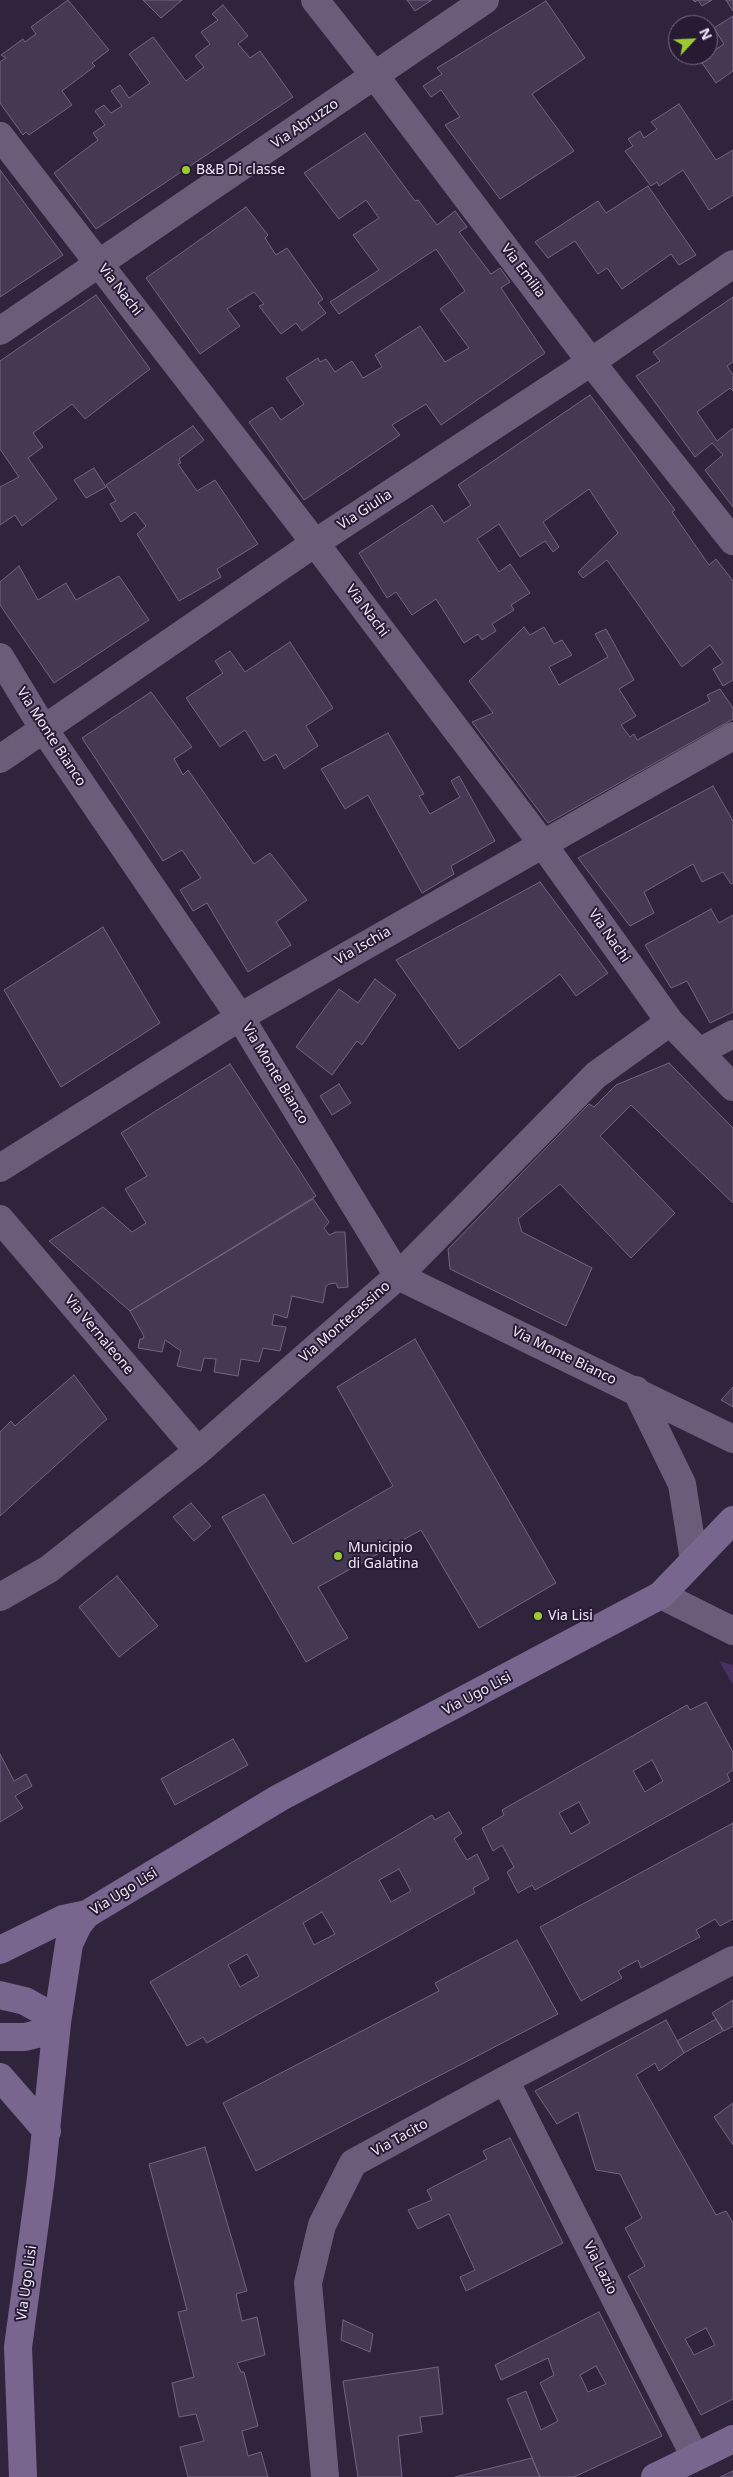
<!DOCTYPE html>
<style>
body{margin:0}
#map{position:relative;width:733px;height:2477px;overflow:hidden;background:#30243d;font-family:"Noto Sans",sans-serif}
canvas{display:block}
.north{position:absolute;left:668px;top:15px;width:50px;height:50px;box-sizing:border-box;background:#271b33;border:1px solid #786e83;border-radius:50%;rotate:65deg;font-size:14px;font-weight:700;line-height:20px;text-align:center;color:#f2eafb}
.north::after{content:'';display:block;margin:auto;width:18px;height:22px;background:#9bcb33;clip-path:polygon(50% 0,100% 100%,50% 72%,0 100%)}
</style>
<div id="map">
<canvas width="733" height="2477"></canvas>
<div class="north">N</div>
</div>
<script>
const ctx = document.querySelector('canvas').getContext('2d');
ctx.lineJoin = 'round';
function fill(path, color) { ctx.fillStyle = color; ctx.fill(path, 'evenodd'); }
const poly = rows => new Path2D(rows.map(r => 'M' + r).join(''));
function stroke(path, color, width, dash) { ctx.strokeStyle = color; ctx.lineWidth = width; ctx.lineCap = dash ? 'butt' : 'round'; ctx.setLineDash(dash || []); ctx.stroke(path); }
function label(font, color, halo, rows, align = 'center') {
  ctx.font = font + ' "Noto Sans",sans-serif'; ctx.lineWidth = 4; ctx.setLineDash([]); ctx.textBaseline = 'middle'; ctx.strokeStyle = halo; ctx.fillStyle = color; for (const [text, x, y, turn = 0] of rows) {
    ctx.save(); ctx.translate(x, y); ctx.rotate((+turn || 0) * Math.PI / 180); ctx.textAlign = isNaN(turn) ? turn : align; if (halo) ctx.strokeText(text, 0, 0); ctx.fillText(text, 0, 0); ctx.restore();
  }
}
const green = poly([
 [719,1661,733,1665,733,1685]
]);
const building = poly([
 [68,0,109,50,92,63,95,66,62,91,72,105,29,135,26,132,23,135,0,103,0,62,6,58,1,55,23,39,25,42,36,34,31,27,68,0],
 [143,0,182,0,161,18,143,0],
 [407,0,432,0,415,11,407,0],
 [693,0,712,0,702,6,698,0,695,2,693,0],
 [726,0,733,0,733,11,726,0],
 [546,1,585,58,532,94,574,151,500,199,445,125,460,117,441,90,431,97,423,86,442,74,437,68,546,1],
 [223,5,248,36,238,44,250,58,260,51,293,97,96,229,54,173,98,140,93,133,105,125,95,111,104,105,111,113,122,106,111,91,120,85,129,98,150,83,129,54,153,37,186,81,204,67,195,56,210,44,201,32,218,20,212,14,223,5],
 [733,16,733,71,716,83,700,60,724,44,714,28,733,16],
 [679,104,716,160,733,150,733,195,709,210,683,170,659,186,657,182,651,186,625,151,633,146,628,139,640,131,644,138,657,129,651,122,679,104],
 [365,133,415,201,418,200,437,225,455,211,467,227,459,232,491,274,500,268,510,282,501,288,545,353,441,425,426,404,392,425,400,435,304,500,249,422,272,407,281,420,304,404,286,378,318,358,320,362,326,359,335,372,352,361,363,378,382,367,375,355,420,326,445,362,469,348,440,309,465,291,436,249,339,314,330,302,379,270,353,235,379,218,366,200,339,219,304,173,365,133],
 [0,170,63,255,0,297,0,170],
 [648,186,696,255,679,265,671,254,622,289,607,268,598,274,575,241,548,258,535,242,598,201,606,213,648,186],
 [246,207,268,235,265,238,276,255,287,248,323,299,318,303,326,313,302,331,296,323,281,334,259,306,264,304,254,292,227,309,240,326,200,354,146,278,246,207],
 [96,295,150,369,85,419,72,404,33,433,43,447,28,458,57,499,22,526,15,515,0,525,0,487,19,477,0,449,0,361,96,295],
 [733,297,733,362,727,366,733,375,733,391,730,388,697,412,717,441,733,428,733,507,705,470,723,455,712,443,695,457,636,376,660,361,653,352,733,297],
 [590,395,675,510,672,512,709,565,716,559,733,581,733,680,723,686,713,669,723,663,710,645,682,667,607,560,583,578,578,572,618,533,589,489,543,522,559,547,553,552,545,541,520,557,499,524,477,539,499,572,510,564,530,593,511,605,514,610,492,624,496,631,482,640,478,634,464,643,436,599,412,615,396,592,387,598,359,553,432,505,444,523,471,505,458,485,590,395],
 [193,426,204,440,179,459,181,463,178,464,197,491,215,480,258,544,217,569,221,577,179,601,137,534,146,526,135,512,121,522,110,504,116,501,106,485,193,426],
 [94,468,106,487,86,498,74,480,94,468],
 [19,566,38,600,66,583,76,600,119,576,149,620,54,683,0,605,0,582,19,566],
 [524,627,530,635,544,627,554,644,562,640,572,655,549,667,559,685,608,657,595,634,606,629,634,680,619,689,636,716,621,725,630,737,634,734,637,740,710,701,707,695,720,689,733,708,733,719,548,823,472,722,493,713,469,681,524,627],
 [290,642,333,708,306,726,318,746,284,769,276,754,264,761,245,730,220,747,186,698,223,673,215,661,230,651,245,672,290,642],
 [151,692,192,747,174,759,183,775,188,770,254,864,270,853,307,900,276,922,291,945,248,972,207,903,193,911,180,890,201,878,182,850,163,861,82,738,151,692],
 [388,733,424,794,419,796,430,814,460,797,451,781,459,776,495,841,451,866,454,874,422,893,368,795,345,809,321,769,388,733],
 [713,786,733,821,733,883,731,884,723,872,702,882,693,864,644,892,654,913,630,926,578,858,713,786],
 [540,882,608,973,576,996,560,974,459,1049,396,960,540,882],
 [711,909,719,923,733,915,733,1012,710,1023,687,981,671,988,645,945,711,909],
 [103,927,160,1023,61,1087,4,990,103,927],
 [375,979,396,995,362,1045,357,1041,332,1075,296,1047,339,989,358,1003,375,979],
 [669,1063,733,1128,733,1203,631,1105,600,1136,675,1213,631,1258,560,1184,518,1219,522,1232,592,1268,566,1326,450,1269,448,1249,589,1104,594,1107,616,1085,669,1063],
 [230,1064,316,1196,130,1311,49,1241,103,1207,132,1232,146,1223,125,1189,147,1176,121,1133,230,1064],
 [339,1084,351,1103,332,1115,320,1096,339,1084],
 [313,1199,329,1222,324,1228,329,1235,336,1232,345,1232,348,1287,338,1288,336,1283,329,1284,326,1286,323,1303,292,1296,287,1318,274,1314,272,1325,286,1327,280,1351,263,1348,259,1362,241,1359,238,1376,214,1372,216,1359,204,1358,201,1371,177,1366,181,1351,165,1340,162,1352,138,1348,140,1339,143,1339,144,1336,130,1311,313,1199],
 [415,1339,556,1583,479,1628,421,1530,318,1587,348,1638,306,1662,222,1517,264,1494,293,1544,393,1486,337,1387,415,1339],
 [74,1375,107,1419,0,1516,0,1432,11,1421,15,1426,74,1375],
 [733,1387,733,1407,721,1400,733,1387],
 [191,1503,211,1526,194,1541,173,1517,191,1503],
 [117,1576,158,1626,119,1657,79,1607,117,1576],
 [706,1702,733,1752,733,1770,727,1774,730,1781,535,1890,532,1885,518,1893,507,1872,514,1867,502,1845,493,1851,482,1828,504,1815,502,1810,687,1705,690,1710,706,1702],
 [652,1760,663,1781,645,1792,633,1771,652,1760],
 [579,1802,590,1823,571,1834,559,1813,579,1802],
 [233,1739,248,1765,175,1805,161,1779,233,1739],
 [0,1754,14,1781,26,1774,32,1786,15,1796,23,1808,0,1822,0,1754],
 [449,1812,462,1833,454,1839,467,1860,477,1854,489,1879,473,1888,475,1893,207,2043,203,2037,187,2046,150,1982,432,1815,435,1820,449,1812],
 [399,1869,411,1891,391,1902,379,1880,399,1869],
 [322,1912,335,1934,314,1945,303,1923,322,1912],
 [247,1954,259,1976,240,1987,228,1965,247,1954],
 [733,1823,733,1919,720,1926,715,1919,696,1930,700,1937,641,1968,638,1960,618,1971,622,1978,581,2001,540,1927,733,1823],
 [517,1940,558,2014,256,2171,223,2103,439,1991,435,1983,517,1940],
 [733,2000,733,2026,724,2031,712,2013,733,2000],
 [716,2019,723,2031,684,2053,677,2041,716,2019],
 [666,2020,684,2053,659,2071,655,2063,636,2075,716,2215,726,2211,733,2223,733,2399,701,2415,628,2276,645,2266,625,2228,642,2218,620,2174,596,2170,578,2112,557,2124,535,2091,666,2020],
 [706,2328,715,2345,694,2355,685,2339,706,2328],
 [733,2103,733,2145,714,2117,733,2103],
 [510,2138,563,2243,466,2291,460,2277,475,2270,449,2214,418,2229,408,2210,432,2200,427,2190,487,2159,483,2151,510,2138],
 [205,2147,247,2291,236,2294,242,2321,257,2317,265,2355,237,2363,241,2372,244,2372,258,2426,242,2431,248,2456,261,2452,268,2477,188,2477,180,2447,204,2441,196,2414,179,2417,172,2383,194,2377,178,2312,187,2310,149,2164,205,2147],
 [599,2312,662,2436,574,2477,540,2477,507,2399,526,2391,541,2430,558,2421,540,2383,554,2375,548,2358,501,2380,495,2365,599,2312],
 [596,2366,606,2384,588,2392,580,2375,596,2366],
 [343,2320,373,2334,370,2352,341,2340,343,2320],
 [438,2367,443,2414,420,2417,422,2432,398,2436,402,2477,358,2477,343,2381,438,2367],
 [532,2458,540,2477,455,2477,532,2458],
 [733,2471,733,2477,720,2477,733,2471]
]);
const street = poly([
 [315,0,375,76,591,362,733,541],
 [0,136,315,543,542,843,670,1022,733,1087],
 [0,331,485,0],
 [0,657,43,728,240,1017,398,1276,733,1439],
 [0,759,315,543,591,362,733,264],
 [699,1052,733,1034],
 [0,1168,240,1017,733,736],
 [0,1219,198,1451],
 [636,1390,682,1484,694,1560],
 [661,1595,733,1631],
 [0,1597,49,1569,198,1451,398,1276,596,1075,670,1022],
 [505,2080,695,2457],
 [325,2477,308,2283,322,2225,353,2163,505,2080,733,1960]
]);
const secondary = poly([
 [0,1950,63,1919,87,1914],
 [0,1995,25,2001,41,2010,57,2023,41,2033,25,2037,0,2037],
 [0,2077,47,2131],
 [23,2477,18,2347,41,2178,57,2023,69,1944,78,1925,87,1914,279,1798,661,1595,733,1520],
 [655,2477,733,2439]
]);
const markers = [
 [186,170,5,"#9bcb33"],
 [338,1556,5,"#9bcb33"],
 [538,1616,5,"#9bcb33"]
];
const streetNames = [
 ["Via Abruzzo",305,124,-34],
 ["Via Emilia",523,271,53],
 ["Via Nachi",120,290,52],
 ["Via Giulia",365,510,-33],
 ["Via Nachi",367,611,53],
 ["Via Monte Bianco",51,737,57],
 ["Via Nachi",609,936,55],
 ["Via Ischia",363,946,-30],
 ["Via Monte Bianco",275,1074,59],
 ["Via Montecassino",345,1322,-41],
 ["Via Vernaleone",99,1335,50],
 ["Via Monte Bianco",564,1356,26],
 ["Via Ugo Lisi",477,1694,-28],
 ["Via Ugo Lisi",124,1892,-32],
 ["Via Tacito",400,2138,-29],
 ["Via Lazio",600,2268,63],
 ["Via Ugo Lisi",27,2283,-82]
];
const poiNames = [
 ["B&B Di classe",196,170],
 ["Municipio",348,1548],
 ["di Galatina",348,1564],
 ["Via Lisi",548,1616]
];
fill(green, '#483060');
fill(building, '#453852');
stroke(building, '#736582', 1);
stroke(street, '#6b5d7a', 28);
stroke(secondary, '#79668e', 28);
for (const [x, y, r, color] of markers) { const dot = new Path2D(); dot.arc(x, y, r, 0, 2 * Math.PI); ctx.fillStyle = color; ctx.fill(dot); stroke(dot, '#271b33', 2); }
label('14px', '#f2eafb', '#271b33', streetNames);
label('14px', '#f2eafb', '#271b33', poiNames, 'left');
</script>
